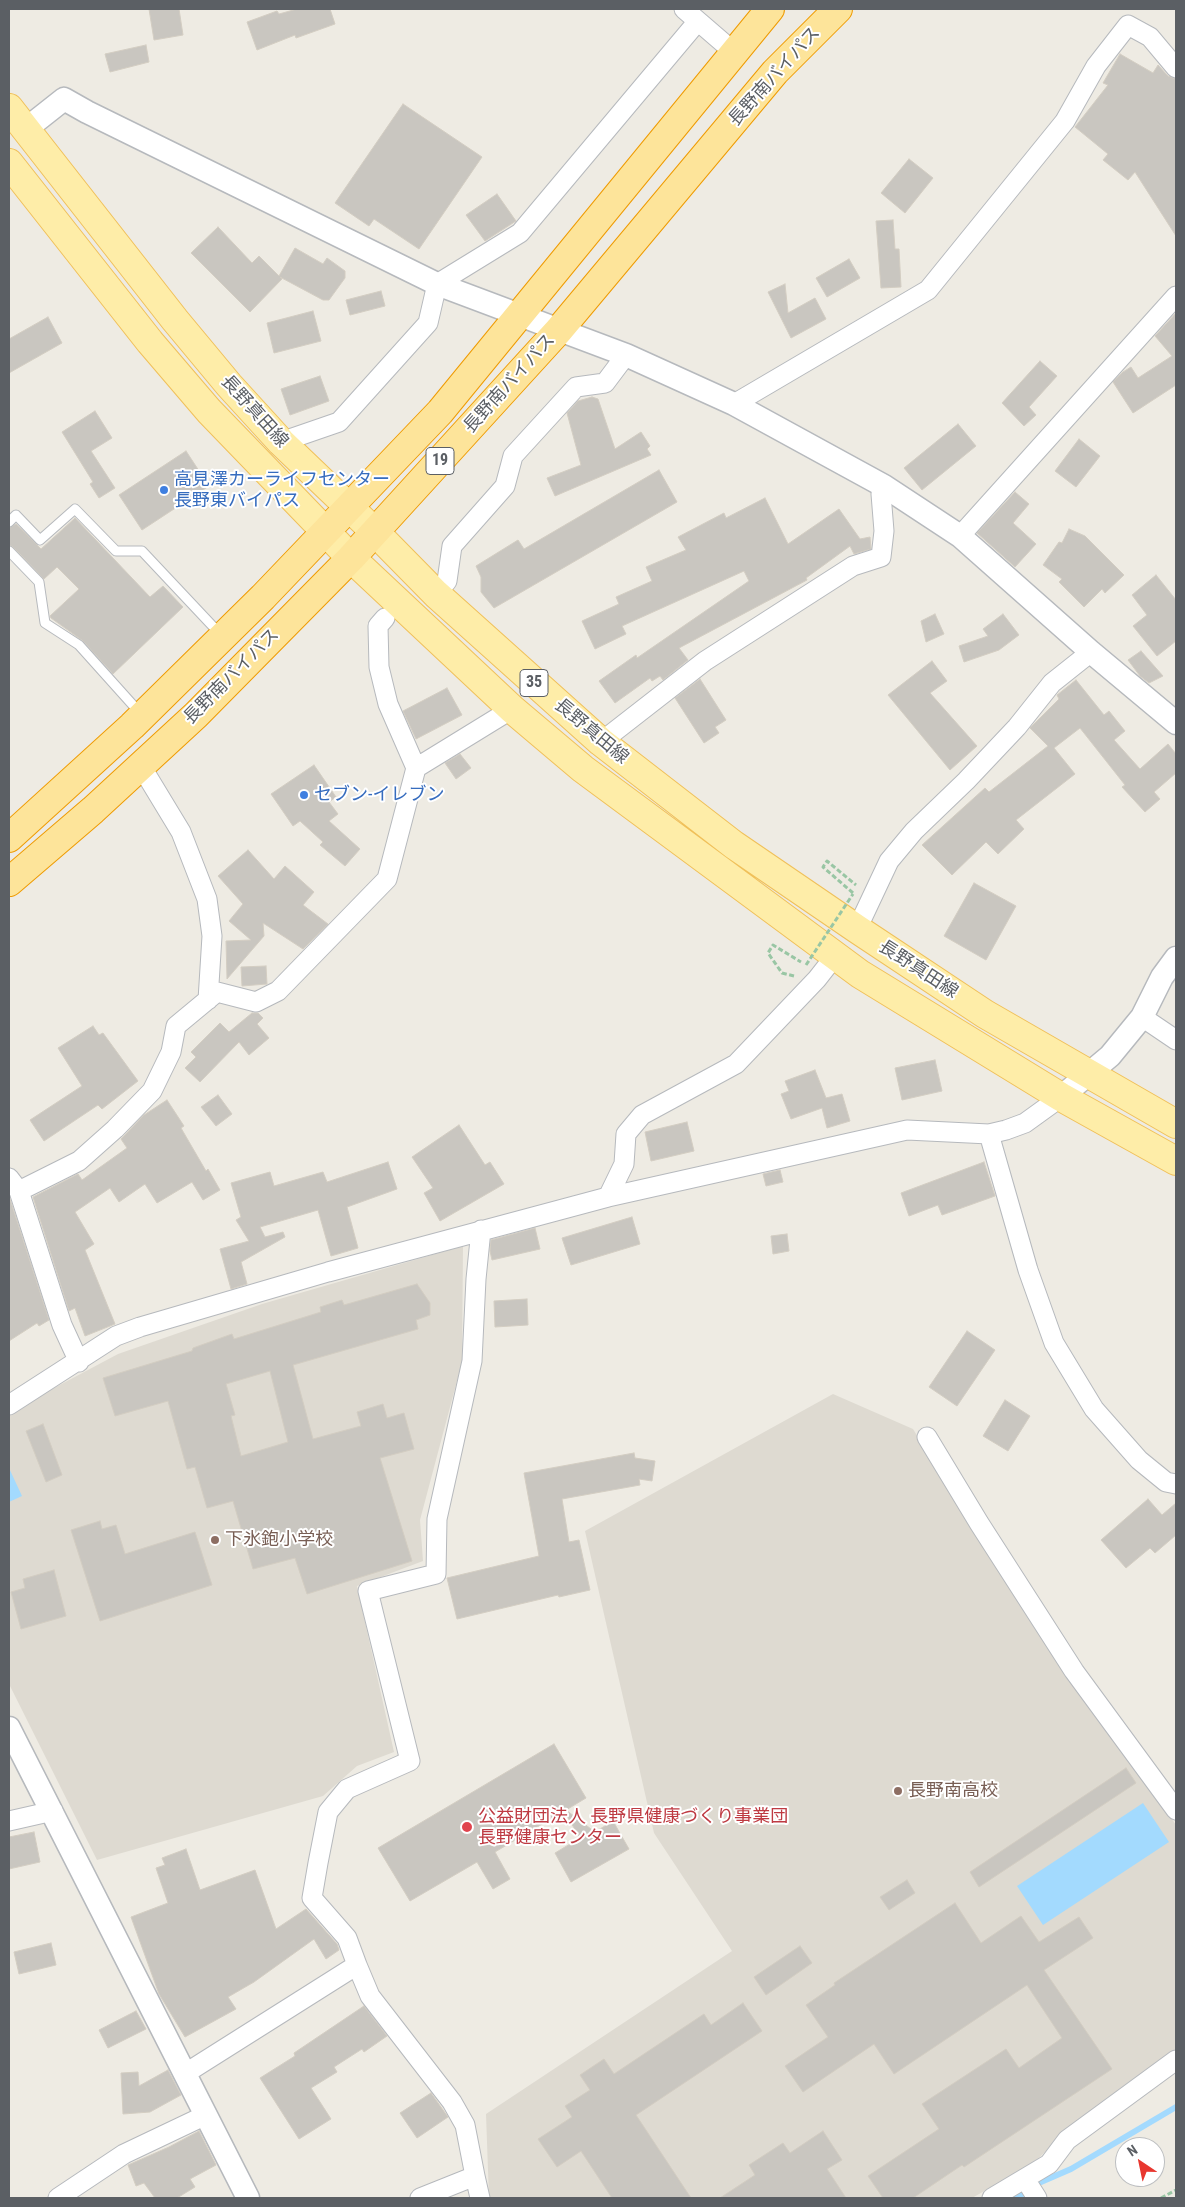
<!DOCTYPE html>
<meta charset="utf-8">
<style>
body{margin:0}
#map{position:relative;width:1185px;height:2207px;overflow:hidden;background:#eeebe3;font-family:"Roboto Condensed",sans-serif}
canvas{display:block}
.frame{position:absolute;inset:0;border:10px solid #5b5f64;pointer-events:none}
.north{position:absolute;left:1115px;top:2137px;width:50px;height:50px;box-sizing:border-box;background:#fff;border:1px solid #bdbfc1;border-radius:50%;rotate:326deg;font-size:14px;font-weight:700;line-height:20px;text-align:center;color:#5b5f64}
.north::after{content:'';display:block;margin:auto;width:18px;height:22px;background:#e8372f;clip-path:polygon(50% 0,100% 100%,50% 72%,0 100%)}
</style>
<div id="map">
<canvas width="1185" height="2207"></canvas>
<div class="frame"></div>
<div class="north">N</div>
</div>
<script>
const ctx = document.querySelector('canvas').getContext('2d');
ctx.lineJoin = 'round';
function fill(path, color) { ctx.fillStyle = color; ctx.fill(path, 'evenodd'); }
const poly = rows => new Path2D(rows.map(r => 'M' + r).join(''));
function stroke(path, color, width, dash) { ctx.strokeStyle = color; ctx.lineWidth = width; ctx.lineCap = dash ? 'butt' : 'round'; ctx.setLineDash(dash || []); ctx.stroke(path); }
function label(font, color, halo, rows, align = 'center') {
  ctx.font = font + ' "Roboto Condensed","Noto Sans JP",sans-serif'; ctx.lineWidth = 4; ctx.setLineDash([]); ctx.textBaseline = 'middle'; ctx.strokeStyle = halo; ctx.fillStyle = color; for (const [text, x, y, turn = 0] of rows) {
    ctx.save(); ctx.translate(x, y); ctx.rotate((+turn || 0) * Math.PI / 180); ctx.textAlign = isNaN(turn) ? turn : align; if (halo) ctx.strokeText(text, 0, 0); ctx.fillText(text, 0, 0); ctx.restore();
  }
}
const education = poly([
 [463,1246,462,1362,420,1520,423,1561,357,1586,394,1752,357,1766,323,1796,97,1860,9,1684,9,1412,118,1354,262,1304],
 [833,1394,913,1429,1007,1583,1176,1825,1176,2049,1070,2129,1032,2164,972,2198,489,2198,486,2114,732,1951,654,1833,585,1531]
]);
const water = poly([
 [9,1468,22,1496,9,1502],
 [1143,1803,1169,1842,1043,1925,1017,1886]
]);
const stream = poly([
 [1041,2182,1071,2169,1176,2107],
 [1016,2198,1024,2193]
]);
const building = poly([
 [149,9,179,9,183,35,154,40,149,9],
 [297,9,330,9,335,24,296,38,295,35,257,50,247,22,277,11,279,14,297,9],
 [146,45,149,62,110,72,105,54,146,45],
 [1120,54,1153,73,1158,65,1168,76,1176,79,1176,236,1135,172,1128,180,1103,160,1108,154,1075,127,1108,85,1103,83,1120,54],
 [403,104,482,157,419,249,374,219,369,226,335,203,403,104],
 [909,159,933,178,905,213,881,193,909,159],
 [497,194,516,221,485,241,466,215,497,194],
 [893,220,895,249,899,249,901,287,881,288,876,221,893,220],
 [218,227,252,263,259,256,279,276,295,248,323,264,327,258,345,271,345,278,329,300,323,300,280,277,282,279,250,312,191,253,218,227],
 [849,259,860,278,827,297,816,278,849,259],
 [785,284,788,313,815,298,826,319,791,338,768,292,785,284],
 [381,291,385,306,350,315,346,300,381,291],
 [313,311,321,341,274,353,267,323,313,311],
 [1176,313,1176,385,1133,413,1113,382,1123,372,1131,367,1138,378,1172,356,1155,336,1176,313],
 [48,317,62,343,9,373,9,339,48,317],
 [1040,361,1057,376,1029,407,1036,415,1024,426,1002,403,1040,361],
 [320,376,329,401,290,415,281,389,320,376],
 [592,397,598,399,615,449,641,432,650,446,647,449,651,455,555,496,547,478,581,465,567,413,578,401,592,397],
 [95,411,112,438,91,451,115,488,99,498,90,484,93,482,62,432,95,411],
 [958,424,976,446,922,490,904,468,958,424],
 [1079,439,1100,456,1076,487,1055,471,1079,439],
 [186,451,209,486,142,530,119,495,186,451],
 [659,470,677,502,494,608,481,592,481,577,476,566,518,540,524,549,659,470],
 [1015,492,1029,504,1013,523,1036,544,1015,567,977,533,1015,492],
 [765,498,788,544,839,509,860,539,870,537,871,549,854,554,850,546,806,578,807,580,679,648,688,660,663,680,660,676,652,681,650,678,615,703,599,681,636,655,637,658,749,581,744,571,622,626,626,634,595,649,582,621,619,604,616,597,652,581,646,567,686,550,678,537,724,513,726,518,765,498],
 [75,518,150,597,163,586,183,607,113,674,83,641,51,618,50,616,79,589,57,567,44,579,13,547,9,545,9,528,16,524,41,549,75,518],
 [1069,529,1085,536,1124,575,1105,593,1102,589,1084,607,1059,582,1062,579,1043,565,1059,542,1062,543,1069,529],
 [1156,575,1176,600,1176,641,1157,656,1133,626,1147,615,1132,595,1156,575],
 [935,614,944,634,926,642,921,621,935,614],
 [1003,614,1019,635,999,650,964,662,959,646,988,636,983,629,1003,614],
 [1141,651,1163,676,1149,683,1140,676,1128,660,1141,651],
 [932,661,947,681,930,693,977,746,950,770,888,695,932,661],
 [700,679,726,720,715,727,719,733,704,743,675,698,700,679],
 [1076,680,1104,715,1109,711,1125,731,1114,740,1140,769,1168,744,1176,754,1176,773,1154,792,1160,799,1145,812,1122,787,1125,785,1080,728,1054,748,1075,774,1016,820,1024,829,998,854,986,842,952,875,922,845,985,788,989,792,1048,746,1030,728,1059,699,1057,695,1076,680],
 [447,688,462,715,416,739,403,711,447,688],
 [460,754,471,768,456,779,445,763,460,754],
 [314,765,336,797,329,802,338,814,329,821,360,849,345,866,320,845,323,842,300,821,293,826,271,794,314,765],
 [248,850,274,879,285,866,314,892,303,905,328,924,303,949,263,923,264,936,227,979,226,941,251,940,229,921,243,904,218,876,248,850],
 [974,883,1016,906,986,960,944,936,974,883],
 [266,966,267,984,242,986,241,967,266,966],
 [252,1013,258,1013,263,1018,257,1024,269,1038,249,1055,239,1042,200,1082,185,1068,196,1057,191,1052,220,1023,229,1032,252,1013],
 [93,1026,99,1035,103,1033,138,1081,102,1109,98,1105,44,1141,30,1120,82,1086,58,1048,93,1026],
 [935,1060,942,1091,902,1100,895,1068,935,1060],
 [815,1070,826,1098,842,1094,850,1121,827,1128,822,1108,791,1119,781,1094,789,1091,785,1081,815,1070],
 [218,1095,232,1114,216,1126,201,1107,218,1095],
 [167,1100,184,1126,181,1128,206,1171,208,1169,220,1190,203,1200,192,1182,157,1203,145,1184,119,1202,110,1188,75,1212,94,1244,85,1250,115,1324,85,1336,75,1308,69,1311,33,1197,78,1174,82,1180,127,1148,121,1139,144,1115,167,1100],
 [687,1122,694,1151,651,1161,645,1132,687,1122],
 [459,1125,485,1165,490,1162,504,1184,440,1221,424,1193,433,1188,412,1157,459,1125],
 [388,1162,397,1189,347,1207,358,1248,331,1256,318,1210,260,1227,265,1237,283,1232,285,1237,241,1262,247,1284,231,1289,220,1249,249,1241,236,1220,241,1217,231,1183,270,1172,274,1186,323,1172,327,1182,388,1162],
 [984,1162,995,1196,942,1215,938,1205,909,1216,901,1193,984,1162],
 [780,1170,783,1182,766,1186,763,1174,780,1170],
 [9,1196,49,1320,39,1326,37,1323,9,1341,9,1196],
 [632,1217,640,1244,571,1265,562,1238,632,1217],
 [535,1228,540,1249,492,1260,490,1251,491,1240,535,1228],
 [787,1234,789,1251,773,1254,771,1236,787,1234],
 [417,1284,430,1303,430,1315,416,1320,418,1329,293,1365,313,1439,361,1426,357,1412,383,1404,387,1418,404,1413,414,1449,380,1458,412,1561,307,1594,295,1558,253,1569,233,1501,207,1508,195,1467,187,1469,168,1401,115,1416,103,1378,192,1351,193,1348,232,1334,234,1339,321,1312,320,1307,342,1300,344,1305,417,1284],
 [270,1371,288,1442,241,1456,231,1416,235,1415,226,1384,270,1371],
 [527,1299,528,1325,495,1327,494,1301,527,1299],
 [967,1331,995,1350,957,1406,929,1387,967,1331],
 [1005,1400,1030,1416,1008,1451,983,1436,1005,1400],
 [43,1424,62,1475,46,1482,26,1431,43,1424],
 [634,1453,635,1458,655,1461,652,1481,639,1479,640,1485,562,1499,569,1542,579,1540,590,1590,559,1597,558,1595,457,1619,447,1578,539,1556,524,1473,634,1453],
 [1148,1499,1162,1515,1176,1503,1176,1535,1155,1553,1150,1548,1126,1568,1101,1540,1148,1499],
 [100,1521,102,1529,116,1525,125,1554,195,1532,212,1585,100,1621,71,1530,100,1521],
 [54,1570,66,1616,21,1629,11,1592,25,1588,23,1579,54,1570],
 [554,1744,586,1798,566,1810,595,1832,613,1821,629,1849,571,1882,555,1853,580,1838,564,1811,495,1852,510,1879,493,1889,477,1862,410,1901,378,1848,554,1744],
 [1126,1768,1136,1783,979,1887,970,1872,1126,1768],
 [34,1832,40,1862,9,1869,9,1837,34,1832],
 [186,1849,200,1890,255,1870,276,1929,306,1909,337,1944,339,1950,326,1959,314,1939,254,1982,228,1997,236,2009,185,2037,159,1994,131,1917,168,1903,156,1868,165,1865,162,1858,186,1849],
 [907,1880,915,1893,889,1910,880,1897,907,1880],
 [955,1903,981,1943,1021,1916,1039,1942,1079,1917,1093,1938,1044,1970,1112,2069,964,2167,962,2165,913,2198,883,2198,868,2176,939,2129,922,2104,1006,2049,1019,2068,1062,2038,1027,1985,894,2074,874,2044,803,2092,785,2066,828,2037,806,2005,835,1985,834,1983,955,1903],
 [51,1943,56,1965,19,1974,14,1952,51,1943],
 [800,1946,812,1963,766,1995,754,1977,800,1946],
 [743,2003,762,2031,636,2115,691,2198,612,2198,581,2151,557,2167,538,2139,572,2117,565,2106,590,2090,580,2075,604,2059,614,2074,704,2014,711,2025,743,2003],
 [364,2006,387,2036,364,2052,362,2049,334,2067,337,2072,311,2088,331,2119,299,2139,260,2078,295,2056,294,2053,364,2006],
 [136,2011,146,2029,108,2048,99,2030,136,2011],
 [168,2070,181,2095,150,2112,123,2114,121,2073,138,2072,139,2086,168,2070],
 [431,2093,448,2117,417,2138,400,2113,431,2093],
 [199,2131,216,2165,190,2179,195,2187,177,2198,155,2198,144,2183,136,2186,128,2165,169,2147,199,2131],
 [823,2131,842,2160,827,2169,846,2198,720,2198,755,2175,749,2165,783,2143,790,2153,823,2131]
]);
const path = poly([
 [853,893,823,867,827,861,856,885],
 [794,976,782,973,768,953,773,945,801,962],
 [1161,2198,1176,2190]
]);
const service = poly([
 [9,522,16,515,40,540,75,509,116,551,142,551,221,635],
 [9,551,39,582,45,623,79,645,140,713]
]);
const minor = poly([
 [684,9,735,53],
 [734,404,928,290,1065,121,1096,66,1128,25,1150,37,1176,68],
 [281,442,339,422,428,323,437,284,520,233,698,21],
 [960,536,1176,296],
 [436,594,447,581,452,546,505,486,513,456,576,387,605,383,626,355],
 [601,742,705,661,853,566,881,557,884,531,881,494,884,486],
 [141,766,181,832,207,899,212,936,208,1000],
 [416,768,512,709],
 [857,929,889,861,914,831,966,781,1017,727,1052,683,1091,652],
 [1142,1017,1176,1040],
 [989,1134,1028,1270,1054,1343,1094,1409,1139,1460,1166,1482,1176,1484],
 [9,1178,19,1191,62,1325,79,1362],
 [19,1191,79,1161,115,1129,152,1091,171,1052,176,1026,217,992,256,1002,278,991,387,879,416,768,388,704,379,667,378,626,385,618],
 [608,1197,624,1164,626,1134,642,1115,736,1064,817,979,835,956],
 [9,1405,116,1336,140,1327,328,1272,608,1197,907,1130,989,1134,1006,1130,1025,1123,1061,1097],
 [927,1437,979,1523,1074,1671,1176,1810],
 [9,1821,53,1811],
 [357,1965,370,1996,452,2102,465,2125,475,2176],
 [186,2073,357,1965,347,1938,312,1898,318,1863,328,1812,347,1789,410,1761,368,1591,436,1574,437,1519,472,1361,476,1279,481,1230],
 [1025,2179,1037,2198],
 [58,2198,124,2154,206,2115],
 [420,2198,475,2176,480,2198],
 [992,2198,1049,2164,1067,2140,1176,2060]
]);
const tertiary = poly([
 [26,129,64,99,87,112,437,284,626,355,734,404,884,486,960,536,1091,652,1176,723],
 [1061,1097,1110,1056,1142,1017,1162,977,1176,958],
 [9,1728,248,2198]
]);
const primary = poly([
 [9,108,175,320,229,385,281,442,375,532,436,594,601,742,734,845,857,929,985,1014,1176,1124],
 [9,163,150,342,209,411,351,558,512,709,583,769,860,974,1061,1097,1176,1161]
]);
const trunk = poly([
 [9,838,132,726,263,597,440,412,770,9],
 [9,882,93,810,196,715,351,558,559,330,775,72,838,9]
]);
const pathBridge = poly([
 [806,965,853,894]
]);
const markers = [
 [164,490,5,"#3f7fe0"],
 [304,795,5,"#3f7fe0"],
 [215,1540,5,"#8d6e63"],
 [898,1791,5,"#8d6e63"],
 [467,1827,6,"#e0444e"]
];
const shields = [
 [440,461,28],
 [534,683,28]
];
const shieldNames = [
 ["19",440,461],
 ["35",534,683]
];
const streetNames = [
 ["長野南バイパス",775,77,-48],
 ["長野南バイパス",510,384,-48],
 ["長野真田線",254,412,48],
 ["長野南バイパス",232,677,-45],
 ["長野真田線",591,732,40],
 ["長野真田線",918,970,33]
];
const shopNames = [
 ["高見澤カーライフセンター",174,480],
 ["長野東バイパス",174,501],
 ["セブン-イレブン",314,795]
];
const educationNames = [
 ["下氷鉋小学校",225,1540],
 ["長野南高校",908,1791]
];
const healthNames = [
 ["公益財団法人 長野県健康づくり事業団",478,1817],
 ["長野健康センター",478,1838]
];
fill(education, '#dedad1');
fill(water, '#a3dafe');
stroke(stream, '#a3dafe', 6);
fill(building, '#c9c6c0');
stroke(building, '#d3cdc2', 1);
stroke(service, '#b6b9bd', 11);
stroke(minor, '#b6b9bd', 21);
stroke(tertiary, '#b6b9bd', 25);
stroke(primary, '#f0c05a', 30);
stroke(trunk, '#ef9b02', 30);
stroke(path, '#99c6a4', 3, [5, 2.5]);
stroke(service, '#fff', 9);
stroke(minor, '#fff', 19);
stroke(tertiary, '#fff', 22);
stroke(primary, '#feeda8', 28);
stroke(trunk, '#fde49a', 28);
stroke(pathBridge, '#99c6a4', 3, [5, 2.5]);
for (const [x, y, r, color] of markers) { const dot = new Path2D(); dot.arc(x, y, r, 0, 2 * Math.PI); ctx.fillStyle = color; ctx.fill(dot); stroke(dot, '#fff', 2); }
for (const [x, y, w] of shields) { const box = new Path2D(); box.roundRect(x - w / 2, y - 13.5, w, 27, 4); ctx.fillStyle = '#fff'; ctx.fill(box); stroke(box, '#5b5f64', 1); }
label('bold 16px', '#5b5f64', null, shieldNames);
label('18px', '#5b5f64', '#fff', streetNames);
label('18px', '#366cbe', '#fff', shopNames, 'left');
label('18px', '#785e54', '#fff', educationNames, 'left');
label('18px', '#be3a42', '#fff', healthNames, 'left');
</script>
